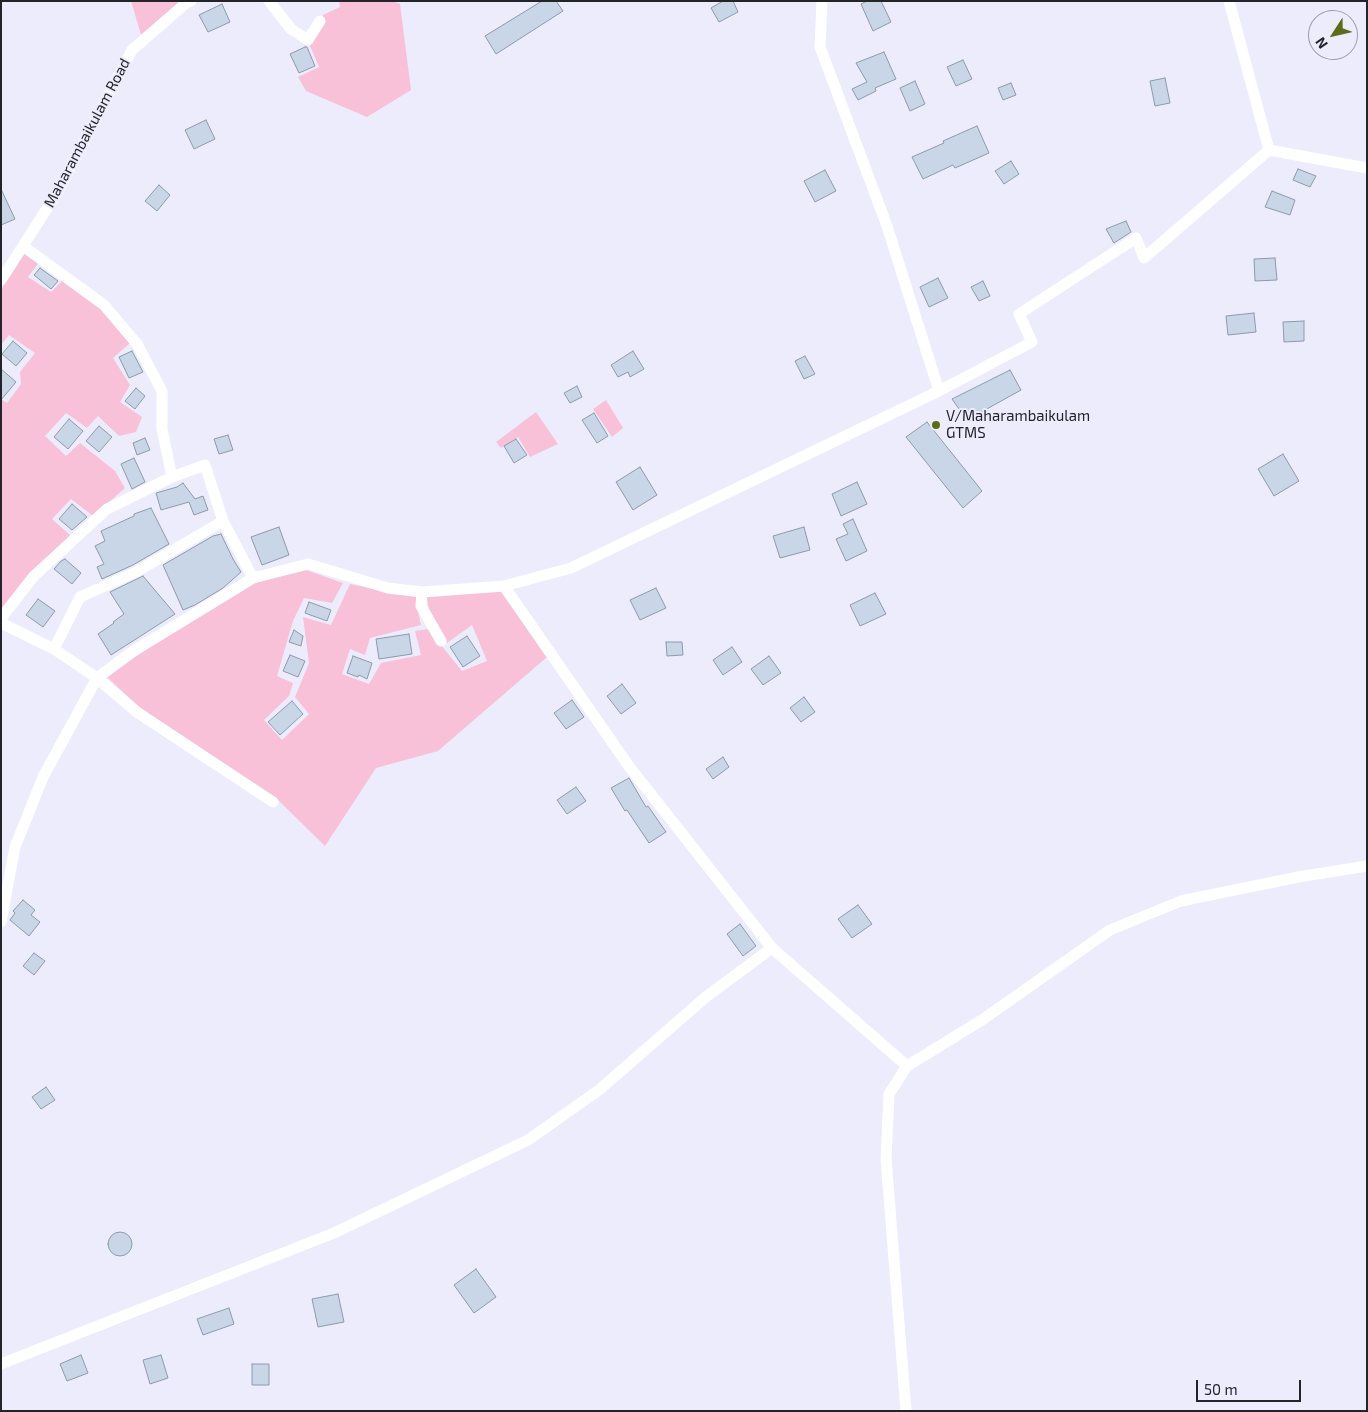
<!DOCTYPE html>
<style>
body{margin:0}
#map{position:relative;width:1368px;height:1412px;overflow:hidden;background:#ececfd;font-family:"Exo 2",sans-serif}
canvas{display:block}
.frame{position:absolute;inset:0;border:2px solid #23232b;pointer-events:none}
.north{position:absolute;left:1308px;top:10px;width:50px;height:50px;box-sizing:border-box;background:#ececfd;border:1px solid #9c9ca9;border-radius:50%;rotate:235deg;font-size:14px;font-weight:700;line-height:20px;text-align:center;color:#23232b}
.north::after{content:'';display:block;margin:auto;width:18px;height:22px;background:#5b6d1b;clip-path:polygon(50% 0,100% 100%,50% 72%,0 100%)}
.scale{position:absolute;left:1196px;top:1380px;width:105px;height:22px;box-sizing:border-box;border:2px solid #23232b;border-top:0;padding-left:6px;font-size:15px;line-height:18px;white-space:nowrap;color:#23232b;-webkit-text-stroke:4px #ececfd;paint-order:stroke}
</style>
<div id="map">
<canvas width="1368" height="1412"></canvas>
<div class="frame"></div>
<div class="north">N</div>
<div class="scale">50 m</div>
</div>
<script>
const ctx = document.querySelector('canvas').getContext('2d');
ctx.lineJoin = 'round';
function fill(path, color) { ctx.fillStyle = color; ctx.fill(path, 'evenodd'); }
const poly = rows => new Path2D(rows.map(r => 'M' + r).join(''));
function stroke(path, color, width, dash) { ctx.strokeStyle = color; ctx.lineWidth = width; ctx.lineCap = dash ? 'butt' : 'round'; ctx.setLineDash(dash || []); ctx.stroke(path); }
function label(font, color, halo, rows, align = 'center') {
  ctx.font = font + ' "Exo 2",sans-serif'; ctx.lineWidth = 4; ctx.setLineDash([]); ctx.textBaseline = 'middle'; ctx.strokeStyle = halo; ctx.fillStyle = color; for (const [text, x, y, turn = 0] of rows) {
    ctx.save(); ctx.translate(x, y); ctx.rotate((+turn || 0) * Math.PI / 180); ctx.textAlign = isNaN(turn) ? turn : align; if (halo) ctx.strokeText(text, 0, 0); ctx.fillText(text, 0, 0); ctx.restore();
  }
}
const green = poly([
 [131,1,183,1,142,38],
 [339,1,392,1,400,4,411,90,367,117,306,91,298,77,319,67,310,46,323,22,323,15,340,7],
 [24,250,40,261,28,277,51,292,63,280,101,308,130,343,113,358,130,385,120,402,142,417,136,432,119,436,98,416,87,428,66,413,45,436,66,456,80,443,115,471,125,488,93,516,71,499,52,519,70,535,1,613,1,399,7,403,21,384,20,372,35,353,9,335,1,345,1,290],
 [606,400,623,428,612,437,593,409],
 [536,412,558,444,530,457,518,437,501,448,496,442],
 [306,570,343,583,332,603,304,598,293,621,277,676,293,683,289,696,264,720,282,740,309,714,295,697,309,663,303,617,331,625,350,584,384,591,417,594,417,607,421,625,370,638,365,655,350,649,342,674,369,684,381,663,421,655,415,631,428,629,462,671,487,661,472,625,447,643,431,620,426,594,500,590,547,657,438,751,376,768,325,846,276,798,138,706,107,677,148,648,254,582]
]);
const building = poly([
 [542,1,556,1,563,11,496,54,485,36,542,1],
 [723,1,733,1,738,12,719,22,711,8,723,1],
 [867,1,881,1,891,22,873,31,861,4,867,1],
 [222,4,230,22,208,32,199,15,222,4],
 [305,47,307,47,315,66,299,73,290,54,305,47],
 [884,52,896,79,875,88,876,91,858,100,852,89,867,82,856,63,884,52],
 [963,60,972,79,956,86,947,67,963,60],
 [1165,78,1170,103,1155,106,1150,81,1165,78],
 [915,81,925,104,910,111,900,88,915,81],
 [1011,83,1016,95,1003,100,998,88,1011,83],
 [206,120,215,139,194,149,185,130,206,120],
 [977,126,989,153,955,168,953,165,923,179,912,157,944,143,943,141,977,126],
 [1011,161,1019,174,1004,184,995,171,1011,161],
 [1298,169,1316,176,1310,187,1293,180,1298,169],
 [825,170,836,191,815,202,804,181,825,170],
 [159,185,170,195,157,211,145,201,159,185],
 [1,189,15,219,1,225,1,189],
 [1272,191,1295,200,1290,215,1265,207,1272,191],
 [1126,221,1131,232,1114,243,1106,229,1126,221],
 [1275,258,1277,280,1255,281,1254,259,1275,258],
 [40,268,58,281,51,289,34,275,40,268],
 [938,278,948,298,929,307,920,287,938,278],
 [983,281,990,296,979,301,971,287,983,281],
 [1254,313,1256,332,1228,335,1226,316,1254,313],
 [1304,321,1304,341,1284,342,1283,322,1304,321],
 [13,341,27,353,16,366,2,354,13,341],
 [132,351,143,372,129,378,119,357,132,351],
 [633,351,644,369,630,377,628,372,618,377,611,365,633,351],
 [805,356,815,374,804,379,795,361,805,356],
 [1,369,16,382,1,400,1,369],
 [1010,370,1021,390,967,420,952,399,1010,370],
 [577,386,582,397,570,403,564,393,577,386],
 [136,388,145,396,135,409,125,401,136,388],
 [594,413,608,436,597,443,582,420,594,413],
 [69,419,83,431,68,449,54,437,69,419],
 [927,422,982,491,963,508,906,437,927,422],
 [99,426,112,437,99,452,86,441,99,426],
 [228,435,233,450,219,454,214,439,228,435],
 [145,438,150,450,137,455,133,443,145,438],
 [516,439,527,455,514,463,504,446,516,439],
 [1283,454,1299,481,1274,496,1258,469,1283,454],
 [134,458,145,482,132,489,121,464,134,458],
 [640,467,657,495,633,510,616,482,640,467],
 [857,482,867,504,841,516,832,494,857,482],
 [183,483,195,499,203,496,208,510,194,515,189,502,161,510,156,493,177,487,183,483],
 [72,504,87,517,72,530,59,519,72,504],
 [151,508,169,544,133,565,102,579,97,567,104,564,95,546,105,541,101,531,134,516,134,514,151,508],
 [853,519,867,551,846,561,836,539,848,534,843,524,853,519],
 [279,527,289,555,262,565,251,537,279,527],
 [804,527,810,550,780,558,773,536,804,527],
 [221,534,233,559,241,572,223,588,195,605,183,610,163,565,213,536,221,534],
 [65,559,81,573,72,584,54,569,61,561,65,559],
 [143,576,175,614,111,655,98,634,114,623,113,622,124,614,110,592,143,576],
 [656,588,666,608,640,620,630,600,656,588],
 [875,593,886,614,860,626,850,605,875,593],
 [38,599,55,611,43,627,26,615,38,599],
 [309,602,331,610,327,621,305,613,309,602],
 [294,630,303,636,301,646,289,642,294,630],
 [409,634,412,654,379,659,376,639,409,634],
 [467,636,480,656,463,667,450,647,467,636],
 [666,642,682,642,683,655,667,656,666,642],
 [732,647,742,662,723,675,713,660,732,647],
 [290,655,305,661,298,677,283,671,290,655],
 [353,656,372,663,367,679,359,675,358,677,347,673,353,656],
 [769,656,781,673,763,685,751,669,769,656],
 [622,684,636,703,621,714,607,696,622,684],
 [804,697,815,712,801,722,790,708,804,697],
 [572,700,584,717,566,729,554,713,572,700],
 [292,701,303,714,280,735,268,722,292,701],
 [723,757,729,767,713,779,706,769,723,757],
 [629,778,646,807,648,806,666,832,649,843,627,810,625,811,611,788,629,778],
 [576,787,586,801,567,814,557,800,576,787],
 [23,900,35,910,31,915,40,922,29,936,10,920,15,913,13,911,23,900],
 [858,905,872,924,852,938,838,919,858,905],
 [740,924,756,946,743,956,727,934,740,924],
 [34,953,45,961,34,975,23,966,34,953],
 [46,1087,55,1100,41,1109,32,1097,46,1087],
 '108 1244a12 12 0 1 1 24 0a12 12 0 1 1-24 0Z',
 [476,1269,496,1297,474,1313,454,1285,476,1269],
 [338,1294,344,1322,318,1327,312,1299,338,1294],
 [229,1308,234,1324,203,1335,197,1319,229,1308],
 [81,1355,88,1373,67,1381,60,1364,81,1355],
 [161,1355,168,1378,150,1384,143,1360,161,1355],
 [252,1364,269,1364,269,1385,252,1385,252,1364]
]);
const minor = poly([
 [269,1,291,29,308,40,320,21],
 [822,1,820,47,887,226,939,391],
 [1229,1,1269,150,1367,168],
 [23,246,104,305,137,344,162,391,162,429,172,477],
 [1,280,57,193,132,50,186,3,191,1],
 [504,586,628,765,772,948,907,1066,982,1020,1110,930,1181,901,1298,877,1367,866],
 [422,592,421,606,441,641],
 [1,618,34,576,107,509,172,477,205,465,223,521,253,578],
 [1,623,54,649,97,678,132,652,253,578,308,564,388,588,422,592,504,586,571,568,939,391,1032,342,1019,314,1136,238,1144,258,1269,150],
 [54,649,80,597,136,572,223,521],
 [1,922,15,847,43,777,97,678,138,713,273,802],
 [1,1364,334,1233,528,1140,599,1090,707,996,772,948],
 [906,1411,886,1158,889,1094,907,1066]
]);
const markers = [
 [936,425,5,"#5b6d1b"]
];
const streetNames = [
 ["Maharambaikulam Road",87,133,-62]
];
const poiNames = [
 ["V/Maharambaikulam",946,416],
 ["GTMS",946,433]
];
fill(green, '#f8c1d7');
fill(building, '#c8d6e8');
stroke(building, '#8c9aaa', 1);
stroke(minor, '#fff', 11);
for (const [x, y, r, color] of markers) { const dot = new Path2D(); dot.arc(x, y, r, 0, 2 * Math.PI); ctx.fillStyle = color; ctx.fill(dot); stroke(dot, '#ececfd', 2); }
label('15px', '#23232b', '#ececfd', streetNames);
label('15px', '#23232b', '#ececfd', poiNames, 'left');
</script>
